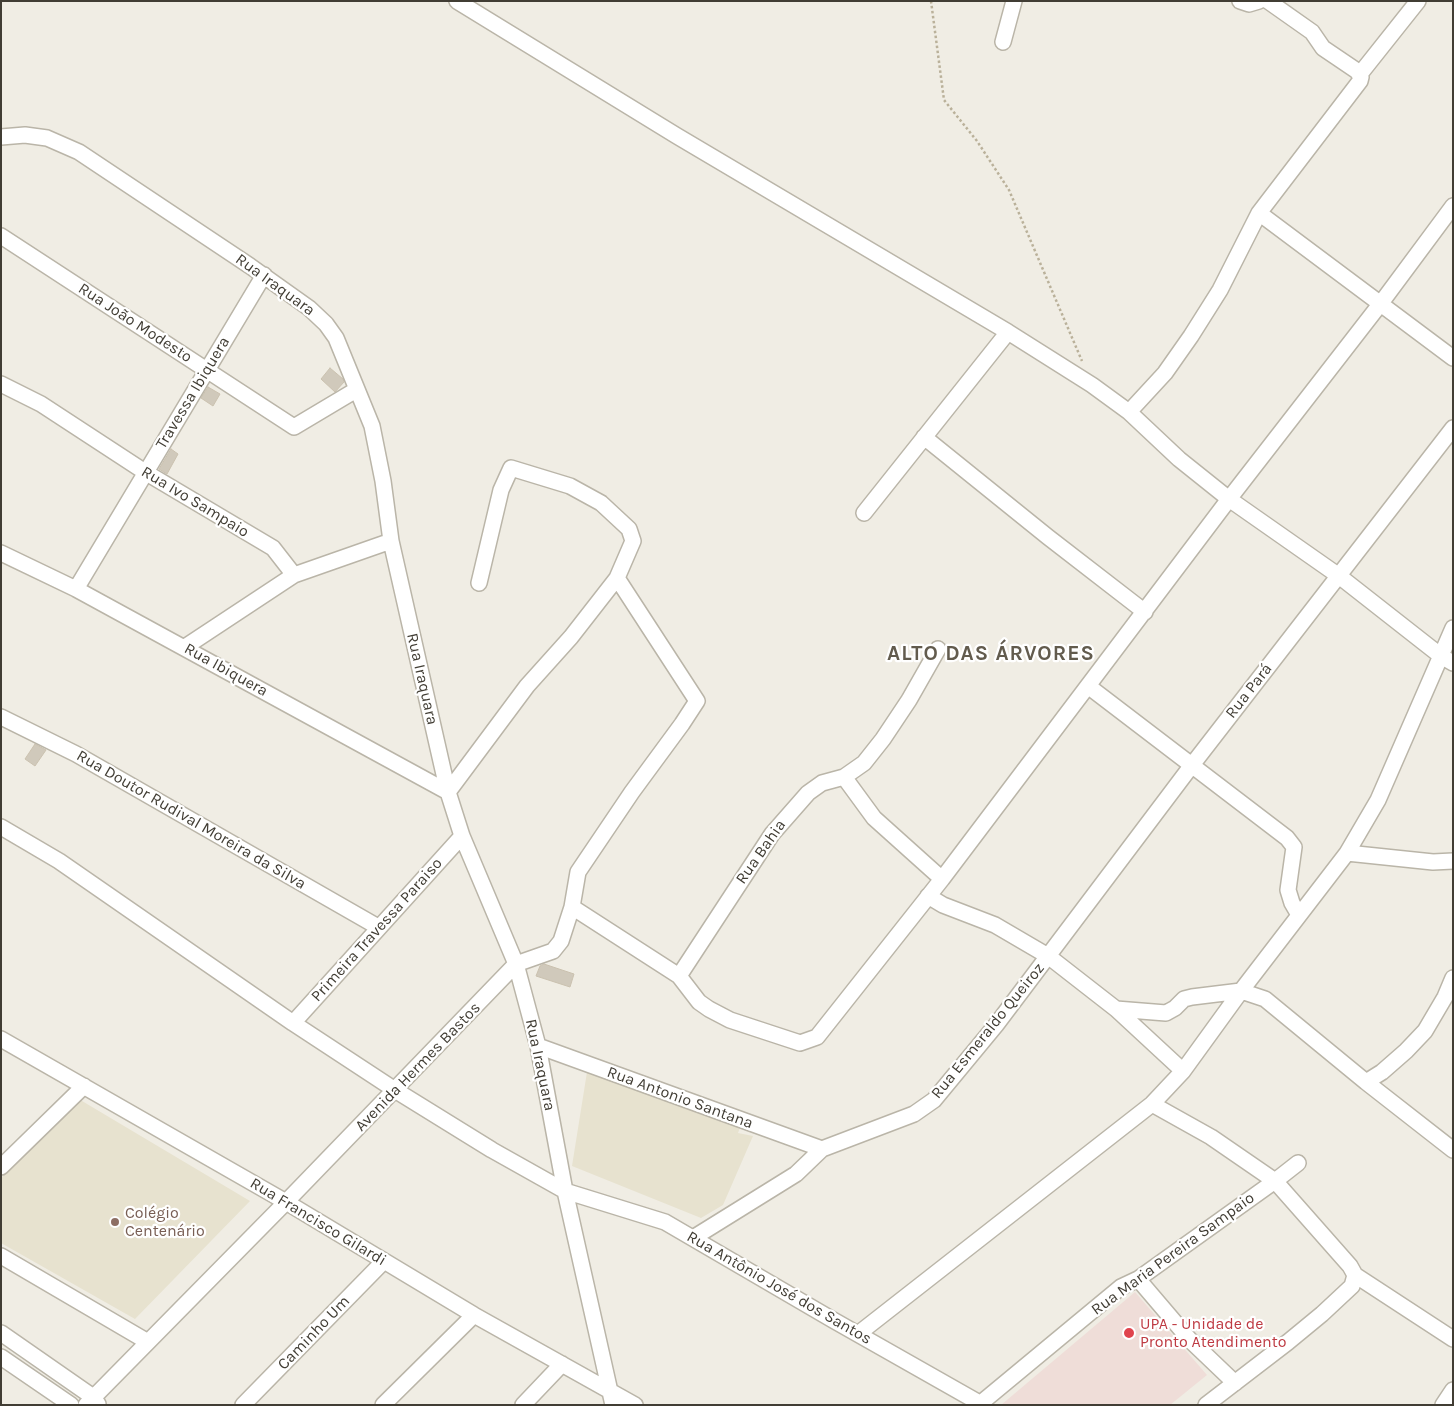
<!DOCTYPE html>
<meta charset="utf-8">
<style>
body{margin:0}
#map{position:relative;width:1454px;height:1406px;overflow:hidden;background:#f0ede4;font-family:Karla,sans-serif}
canvas{display:block}
.frame{position:absolute;inset:0;border:2px solid #413d34;pointer-events:none}
</style>
<div id="map">
<canvas width="1454" height="1406"></canvas>
<div class="frame"></div>
</div>
<script>
const ctx = document.querySelector('canvas').getContext('2d');
ctx.lineJoin = 'round';
function fill(path, color) { ctx.fillStyle = color; ctx.fill(path, 'evenodd'); }
const poly = rows => new Path2D(rows.map(r => 'M' + r).join(''));
function stroke(path, color, width, dash) { ctx.strokeStyle = color; ctx.lineWidth = width; ctx.lineCap = dash ? 'butt' : 'round'; ctx.setLineDash(dash || []); ctx.stroke(path); }
function label(font, color, halo, rows, align = 'center') {
  ctx.font = font + ' Karla,sans-serif'; ctx.lineWidth = 4.5; ctx.setLineDash([]); ctx.textBaseline = 'middle'; ctx.strokeStyle = halo; ctx.fillStyle = color; for (const [text, x, y, turn = 0] of rows) {
    ctx.save(); ctx.translate(x, y); ctx.rotate((+turn || 0) * Math.PI / 180); ctx.textAlign = isNaN(turn) ? turn : align; if (halo) ctx.strokeText(text, 0, 0); ctx.fillText(text, 0, 0); ctx.restore();
  }
}
const education = poly([
 [587,1072,726,1117,741,1125,738,1133,753,1136,723,1205,701,1218,572,1166],
 [77,1098,250,1201,135,1319,1,1243,1,1178]
]);
const medical = poly([
 [1135,1292,1207,1375,1170,1405,1001,1405]
]);
const building = poly([
 [330,368,343,379,344,382,335,392,321,379,330,368],
 [208,387,220,394,213,406,201,398,208,387],
 [171,449,178,454,167,474,159,469,171,449],
 [35,744,46,750,35,766,25,759,35,744],
 [544,964,574,974,570,987,536,976,540,966,544,964]
]);
const path = poly([
 [931,1,944,100,977,141,1009,190,1082,361]
]);
const minor = poly([
 [457,1,677,136,1008,332,1092,385,1129,412,1179,459,1229,499,1339,576,1441,656,1453,663],
 [1240,1,1249,4,1259,1],
 [1003,42,1014,1],
 [1360,74,1418,1],
 [1,137,25,135,47,138,79,152,250,266,309,308,326,324,336,338,372,426,383,481,391,541,448,792,462,836,516,964,538,1046,565,1191,613,1405],
 [1259,213,1453,358],
 [1,236,294,427,356,390],
 [1,384,41,404,145,472,273,548,294,575],
 [1129,412,1165,373,1191,336,1220,290,1259,213,1360,81,1361,77,1357,71,1323,48,1312,32,1268,1],
 [924,437,1048,537,1145,612],
 [864,513,1008,332],
 [1,553,76,589,448,792,527,686,571,637,617,578,633,541,629,529,601,503,570,486,511,468,501,490,479,583],
 [76,589,264,275],
 [185,647,294,575,391,541],
 [1088,686,1287,838,1294,847,1288,890,1292,903,1299,915],
 [1,717,76,754,378,927],
 [844,777,874,818,942,879],
 [1,827,59,861,293,1023,395,1090,492,1150,565,1191,665,1222,833,1320,983,1405],
 [1347,853,1433,862,1453,861],
 [928,896,943,905,995,925,1048,956,1116,1009,1183,1071],
 [572,907,679,976,772,834,808,793,822,783,844,777,864,763,883,739,909,700,938,649],
 [679,976,699,1002,709,1009,730,1020,800,1043,817,1037,942,879,1229,499,1381,303,1453,206],
 [1116,1009,1166,1013,1175,1008,1184,999,1192,997,1241,991,1265,999,1366,1082,1453,1150],
 [293,1023,462,836],
 [1,1039,286,1202,474,1315,635,1405],
 [538,1046,822,1149],
 [1366,1082,1382,1072,1406,1051,1425,1031,1445,997,1453,978],
 [1152,1104,1211,1137,1275,1181,1350,1266,1355,1275,1453,1339],
 [1,1167,84,1086],
 [693,1238,796,1174,822,1149,914,1114,934,1100,996,1025,1192,765,1453,428],
 [1,1256,148,1342],
 [1138,1279,1190,1340,1235,1383],
 [1,1333,93,1397,98,1404],
 [858,1334,1152,1104,1183,1071,1241,991,1347,853,1378,800,1453,628],
 [1,1357,71,1405],
 [981,1403,1121,1287,1138,1279,1275,1181,1298,1163],
 [86,1405,286,1202,516,964,553,951,561,941,572,907,578,872,632,792,682,724,697,701,617,578],
 [243,1405,384,1261],
 [383,1405,474,1315],
 [523,1405,562,1364],
 [1206,1405,1288,1342,1322,1314,1352,1286,1355,1275],
 [1443,1405,1453,1390]
]);
const markers = [
 [115,1222,5,"#8d6e63"],
 [1129,1333,6,"#e0444e"]
];
const streetNames = [
 ["Rua Iraquara",275,285,36],
 ["Rua João Modesto",135,323,33],
 ["Travessa Ibiquera",193,393,-59],
 ["Rua Ivo Sampaio",195,502,31],
 ["Rua Ibiquera",226,670,29],
 ["Rua Iraquara",422,679,77],
 ["Rua Pará",1249,691,-52],
 ["Rua Doutor Rudival Moreira da Silva",191,820,30],
 ["Rua Bahia",761,852,-55],
 ["Primeira Travessa Paraiso",377,930,-48],
 ["Rua Esmeraldo Queiroz",988,1031,-51],
 ["Rua Iraquara",540,1065,78],
 ["Avenida Hermes Bastos",418,1067,-46],
 ["Rua Antonio Santana",680,1098,20],
 ["Rua Francisco Gilardi",318,1222,31],
 ["Rua Maria Pereira Sampaio",1173,1254,-36],
 ["Rua Antônio José dos Santos",779,1288,30],
 ["Caminho Um",314,1333,-46]
];
const educationNames = [
 ["Colégio",125,1213],
 ["Centenário",125,1231]
];
const healthNames = [
 ["UPA - Unidade de",1140,1324],
 ["Pronto Atendimento",1140,1342]
];
const districtNames = [
 ["ALTO DAS ÁRVORES",991,654]
];
fill(education, '#e7e2cf');
fill(medical, '#efddd8');
fill(building, '#d0c9bb');
stroke(building, '#cac1af', 1);
stroke(minor, '#bab5a8', 18);
stroke(path, '#bab19a', 2.5, [2.5, 2.5]);
stroke(minor, '#fff', 15);
for (const [x, y, r, color] of markers) { const dot = new Path2D(); dot.arc(x, y, r, 0, 2 * Math.PI); ctx.fillStyle = color; ctx.fill(dot); stroke(dot, '#fff', 2); }
label('16px', '#413d34', '#fff', streetNames);
label('16px', '#785e54', '#fff', educationNames, 'left');
label('16px', '#be3a42', '#fff', healthNames, 'left');
ctx.letterSpacing = '1px';
label('bold 21px', '#625b4d', '#fff', districtNames);
ctx.letterSpacing = '0px';
</script>
